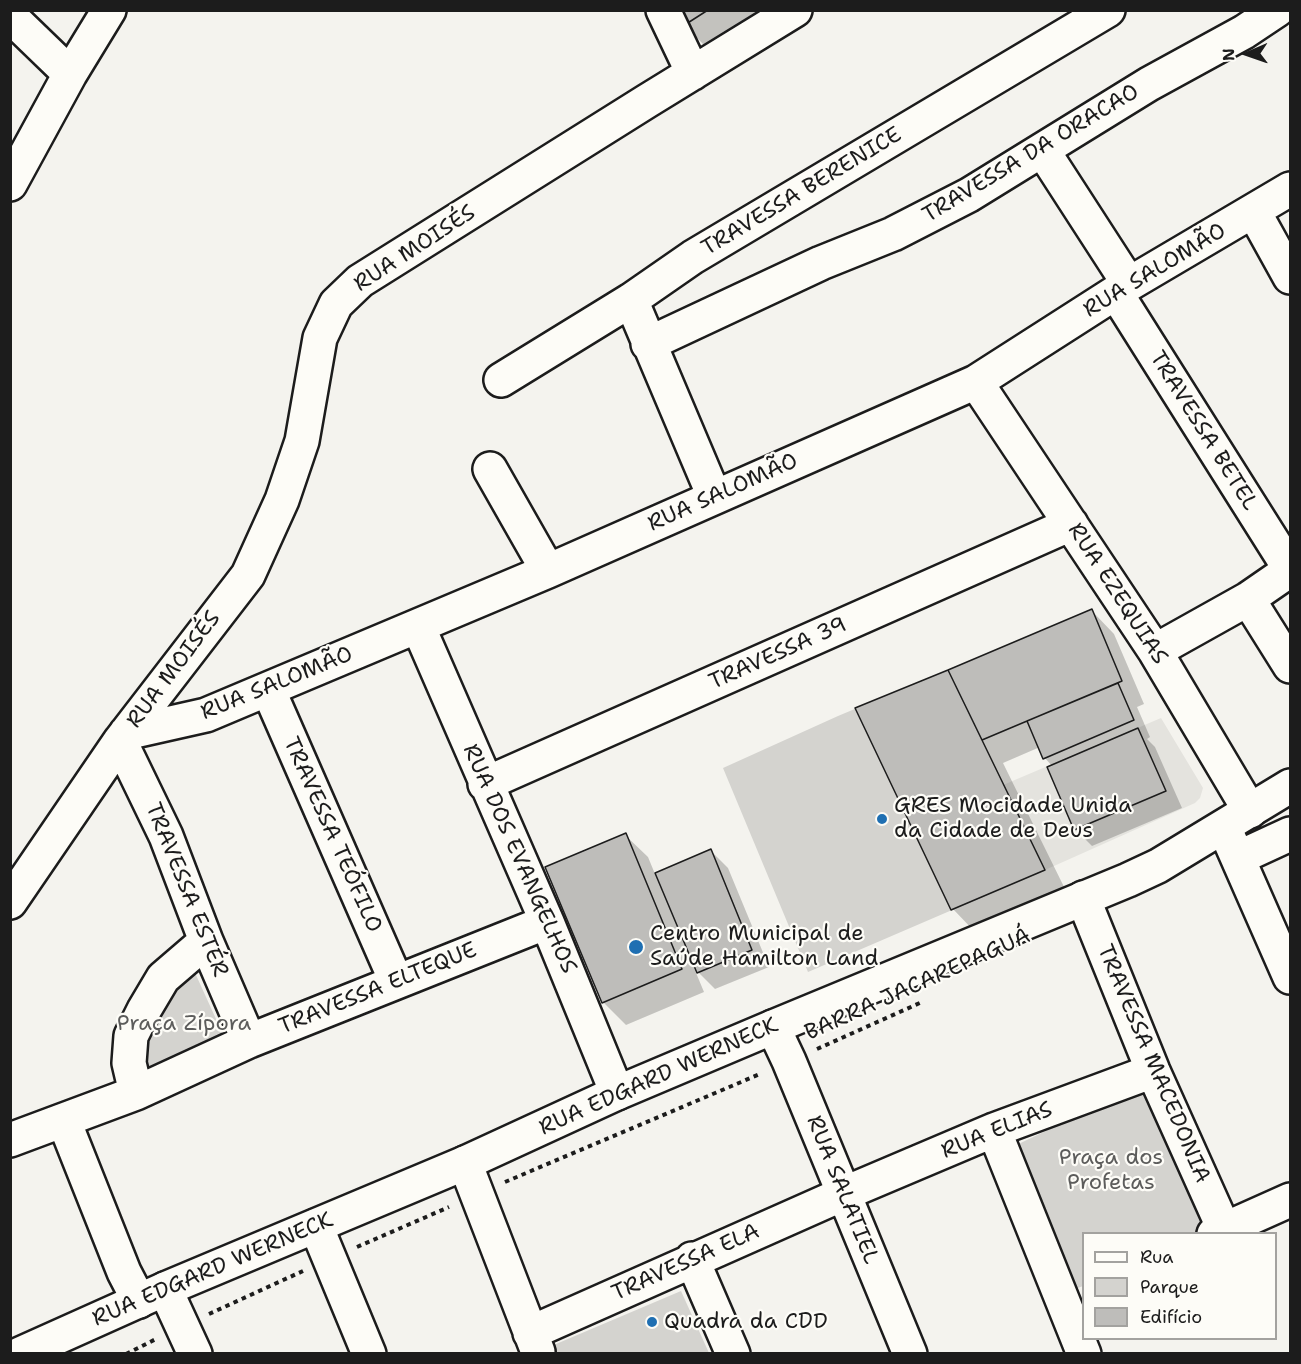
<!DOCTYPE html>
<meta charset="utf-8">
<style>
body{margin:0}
#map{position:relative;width:1301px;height:1364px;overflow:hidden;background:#f4f3ee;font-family:"Shantell Sans",sans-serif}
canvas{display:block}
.frame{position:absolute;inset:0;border:12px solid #1c1c1c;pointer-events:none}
.legend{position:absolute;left:1082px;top:1232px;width:195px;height:108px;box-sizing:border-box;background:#fdfcf7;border:2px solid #a3a29f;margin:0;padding:8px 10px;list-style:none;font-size:18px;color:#1c1c1c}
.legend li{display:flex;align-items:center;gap:12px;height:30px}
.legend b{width:30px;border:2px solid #a3a29f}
.north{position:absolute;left:1217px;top:24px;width:60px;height:60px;-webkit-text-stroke:4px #fdfcf7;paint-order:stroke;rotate:268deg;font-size:16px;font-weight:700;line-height:24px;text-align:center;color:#1c1c1c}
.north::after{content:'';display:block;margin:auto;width:21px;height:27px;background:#1c1c1c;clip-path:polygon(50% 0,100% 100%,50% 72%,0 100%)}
</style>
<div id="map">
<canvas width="1301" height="1364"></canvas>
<div class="frame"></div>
<ul class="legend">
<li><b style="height:8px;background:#fdfcf7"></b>Rua</li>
<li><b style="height:16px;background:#d4d3cf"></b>Parque</li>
<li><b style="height:16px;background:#bebdba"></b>Edifício</li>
</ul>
<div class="north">N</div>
</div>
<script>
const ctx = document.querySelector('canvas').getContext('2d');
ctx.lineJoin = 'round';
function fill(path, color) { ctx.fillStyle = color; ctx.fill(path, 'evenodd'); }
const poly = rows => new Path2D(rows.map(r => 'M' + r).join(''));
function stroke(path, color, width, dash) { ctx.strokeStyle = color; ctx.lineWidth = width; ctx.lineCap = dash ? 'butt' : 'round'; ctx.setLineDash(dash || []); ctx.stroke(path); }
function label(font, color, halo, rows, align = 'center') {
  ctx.font = font + ' "Shantell Sans",sans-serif'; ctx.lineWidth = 4.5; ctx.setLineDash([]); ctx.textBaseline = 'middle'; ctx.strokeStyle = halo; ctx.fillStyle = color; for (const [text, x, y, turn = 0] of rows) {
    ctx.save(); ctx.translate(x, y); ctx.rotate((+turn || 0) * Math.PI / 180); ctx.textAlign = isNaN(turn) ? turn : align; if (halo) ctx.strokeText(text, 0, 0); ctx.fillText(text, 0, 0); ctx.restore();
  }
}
const built = poly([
 [1161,718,1203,788,1200,798,1195,803,1045,870,1003,785]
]);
const green = poly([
 [948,670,1045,870,808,972,723,768,838,716],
 [191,964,226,1041,143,1075,146,1023],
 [1140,1086,1211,1229,1200,1234,1084,1234,1083,1286,1070,1291,1008,1149],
 [681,1291,709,1353,552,1354,549,1347]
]);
const shadow = poly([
 [677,10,768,10,706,47,684,25],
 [1092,611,1114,634,1144,704,1137,707,1150,737,1147,739,1155,747,1182,808,1092,846,1075,829,1052,766,1045,758,1040,747,1003,763,1067,893,975,932,953,909,857,709],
 [625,835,648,857,655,874,711,851,728,868,769,967,715,989,694,968,704,992,626,1025,603,1002]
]);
const building = poly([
 [676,10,708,10,683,26,676,10],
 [1092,609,1122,681,982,740,948,670,1092,609],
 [948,670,1045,870,951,910,855,708,948,670],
 [1118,683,1134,720,1043,759,1027,721,1118,683],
 [1138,728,1166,791,1074,830,1047,767,1138,728],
 [626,833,682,969,602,1003,545,867,626,833],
 [711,849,752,950,697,973,655,873,711,849]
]);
const path = poly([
 [817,1049,922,1002],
 [505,1182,760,1074],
 [357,1247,449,1207],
 [209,1314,303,1271],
 [126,1354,156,1339]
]);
const minor = poly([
 [663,10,693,73],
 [10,16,70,74],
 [1043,151,1129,284],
 [10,184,70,74,109,10],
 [1254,212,1290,277],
 [1116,293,1290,569],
 [631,300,714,496],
 [648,344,821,263,893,234,969,195,1149,84,1244,32,1277,10],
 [501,380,631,300,693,257,1108,10],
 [976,382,1155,651,1250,811],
 [490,469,548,571],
 [1248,599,1290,666],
 [418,626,547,922,617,1093],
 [1155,651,1248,599,1290,570],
 [268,689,396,981],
 [126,733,206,715,548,571,976,382,1129,284,1290,189],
 [120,741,166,836,206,941,249,1041],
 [485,784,1071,524],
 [1224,827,1290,977],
 [1238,858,1290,834],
 [1083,898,1153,1071,1224,1229],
 [10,902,120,741,248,575,282,500,302,441,320,338,336,304,360,281,647,101,795,10],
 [773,1027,789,1061,910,1354],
 [136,1093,129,1063,131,1036,144,1010,163,978,206,941],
 [64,1121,124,1272,139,1301],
 [994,1130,1084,1354],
 [10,1140,136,1093,249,1041,547,922],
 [465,1163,538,1352],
 [316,1226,369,1354],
 [1214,1234,1290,1200],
 [692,1259,733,1354],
 [165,1289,195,1354],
 [530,1333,843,1194,994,1130,1153,1071]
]);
const major = poly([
 [20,1354,165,1289,465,1163,617,1093,773,1027,1128,880,1158,866,1290,786]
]);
const markers = [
 [882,819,6,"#1f6fb2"],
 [636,947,8,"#1f6fb2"],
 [652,1322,6,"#1f6fb2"]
];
const streetNames = [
 ["TRAVESSA DA ORACAO",1031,154,-31],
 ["TRAVESSA BERENICE",802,192,-31],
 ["RUA MOISÉS",415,249,-33],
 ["RUA SALOMÃO",1155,271,-31],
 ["TRAVESSA BETEL",1203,431,58],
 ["RUA SALOMÃO",723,493,-24],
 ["RUA EZEQUIAS",1117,594,57],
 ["TRAVESSA 39",778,654,-24],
 ["RUA MOISÉS",174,670,-53],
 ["RUA SALOMÃO",277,684,-22],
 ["TRAVESSA TEÓFILO",332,835,66],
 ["RUA DOS EVANGELHOS",519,859,66],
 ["TRAVESSA ESTÉR",186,890,68],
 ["BARRA JACAREPAGUÁ",918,985,-24],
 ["TRAVESSA ELTEQUE",378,989,-22],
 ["TRAVESSA MACEDONIA",1153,1064,67],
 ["RUA EDGARD WERNECK",659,1077,-24],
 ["RUA ELIAS",997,1131,-22],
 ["RUA SALATIEL",842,1190,68],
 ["TRAVESSA ELA",686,1263,-24],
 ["RUA EDGARD WERNECK",213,1270,-23]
];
const poiNames = [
 ["GRES Mocidade Unida",894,806],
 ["da Cidade de Deus",894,831],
 ["Centro Municipal de",650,934],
 ["Saúde Hamilton Land",650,959],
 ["Quadra da CDD",664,1322]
];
const parkNames = [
 ["Praça Zípora",184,1024],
 ["Praça dos",1111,1158],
 ["Profetas",1111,1183]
];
fill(built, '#e4e3de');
fill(green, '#d4d3cf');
fill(shadow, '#0003');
fill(building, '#bebdba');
stroke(building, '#1c1c1c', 1.5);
stroke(minor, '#1c1c1c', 38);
stroke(major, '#1c1c1c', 38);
stroke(path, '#1c1c1c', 4, [4.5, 4.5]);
stroke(minor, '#fdfcf7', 33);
stroke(major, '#fdfcf7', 33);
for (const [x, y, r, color] of markers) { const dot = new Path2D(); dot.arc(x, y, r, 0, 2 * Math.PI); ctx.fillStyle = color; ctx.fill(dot); stroke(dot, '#fdfcf7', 2); }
label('22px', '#1c1c1c', '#fdfcf7', streetNames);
label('22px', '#1c1c1c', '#fdfcf7', poiNames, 'left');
label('22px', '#5c5c5b', '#fdfcf7', parkNames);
</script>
